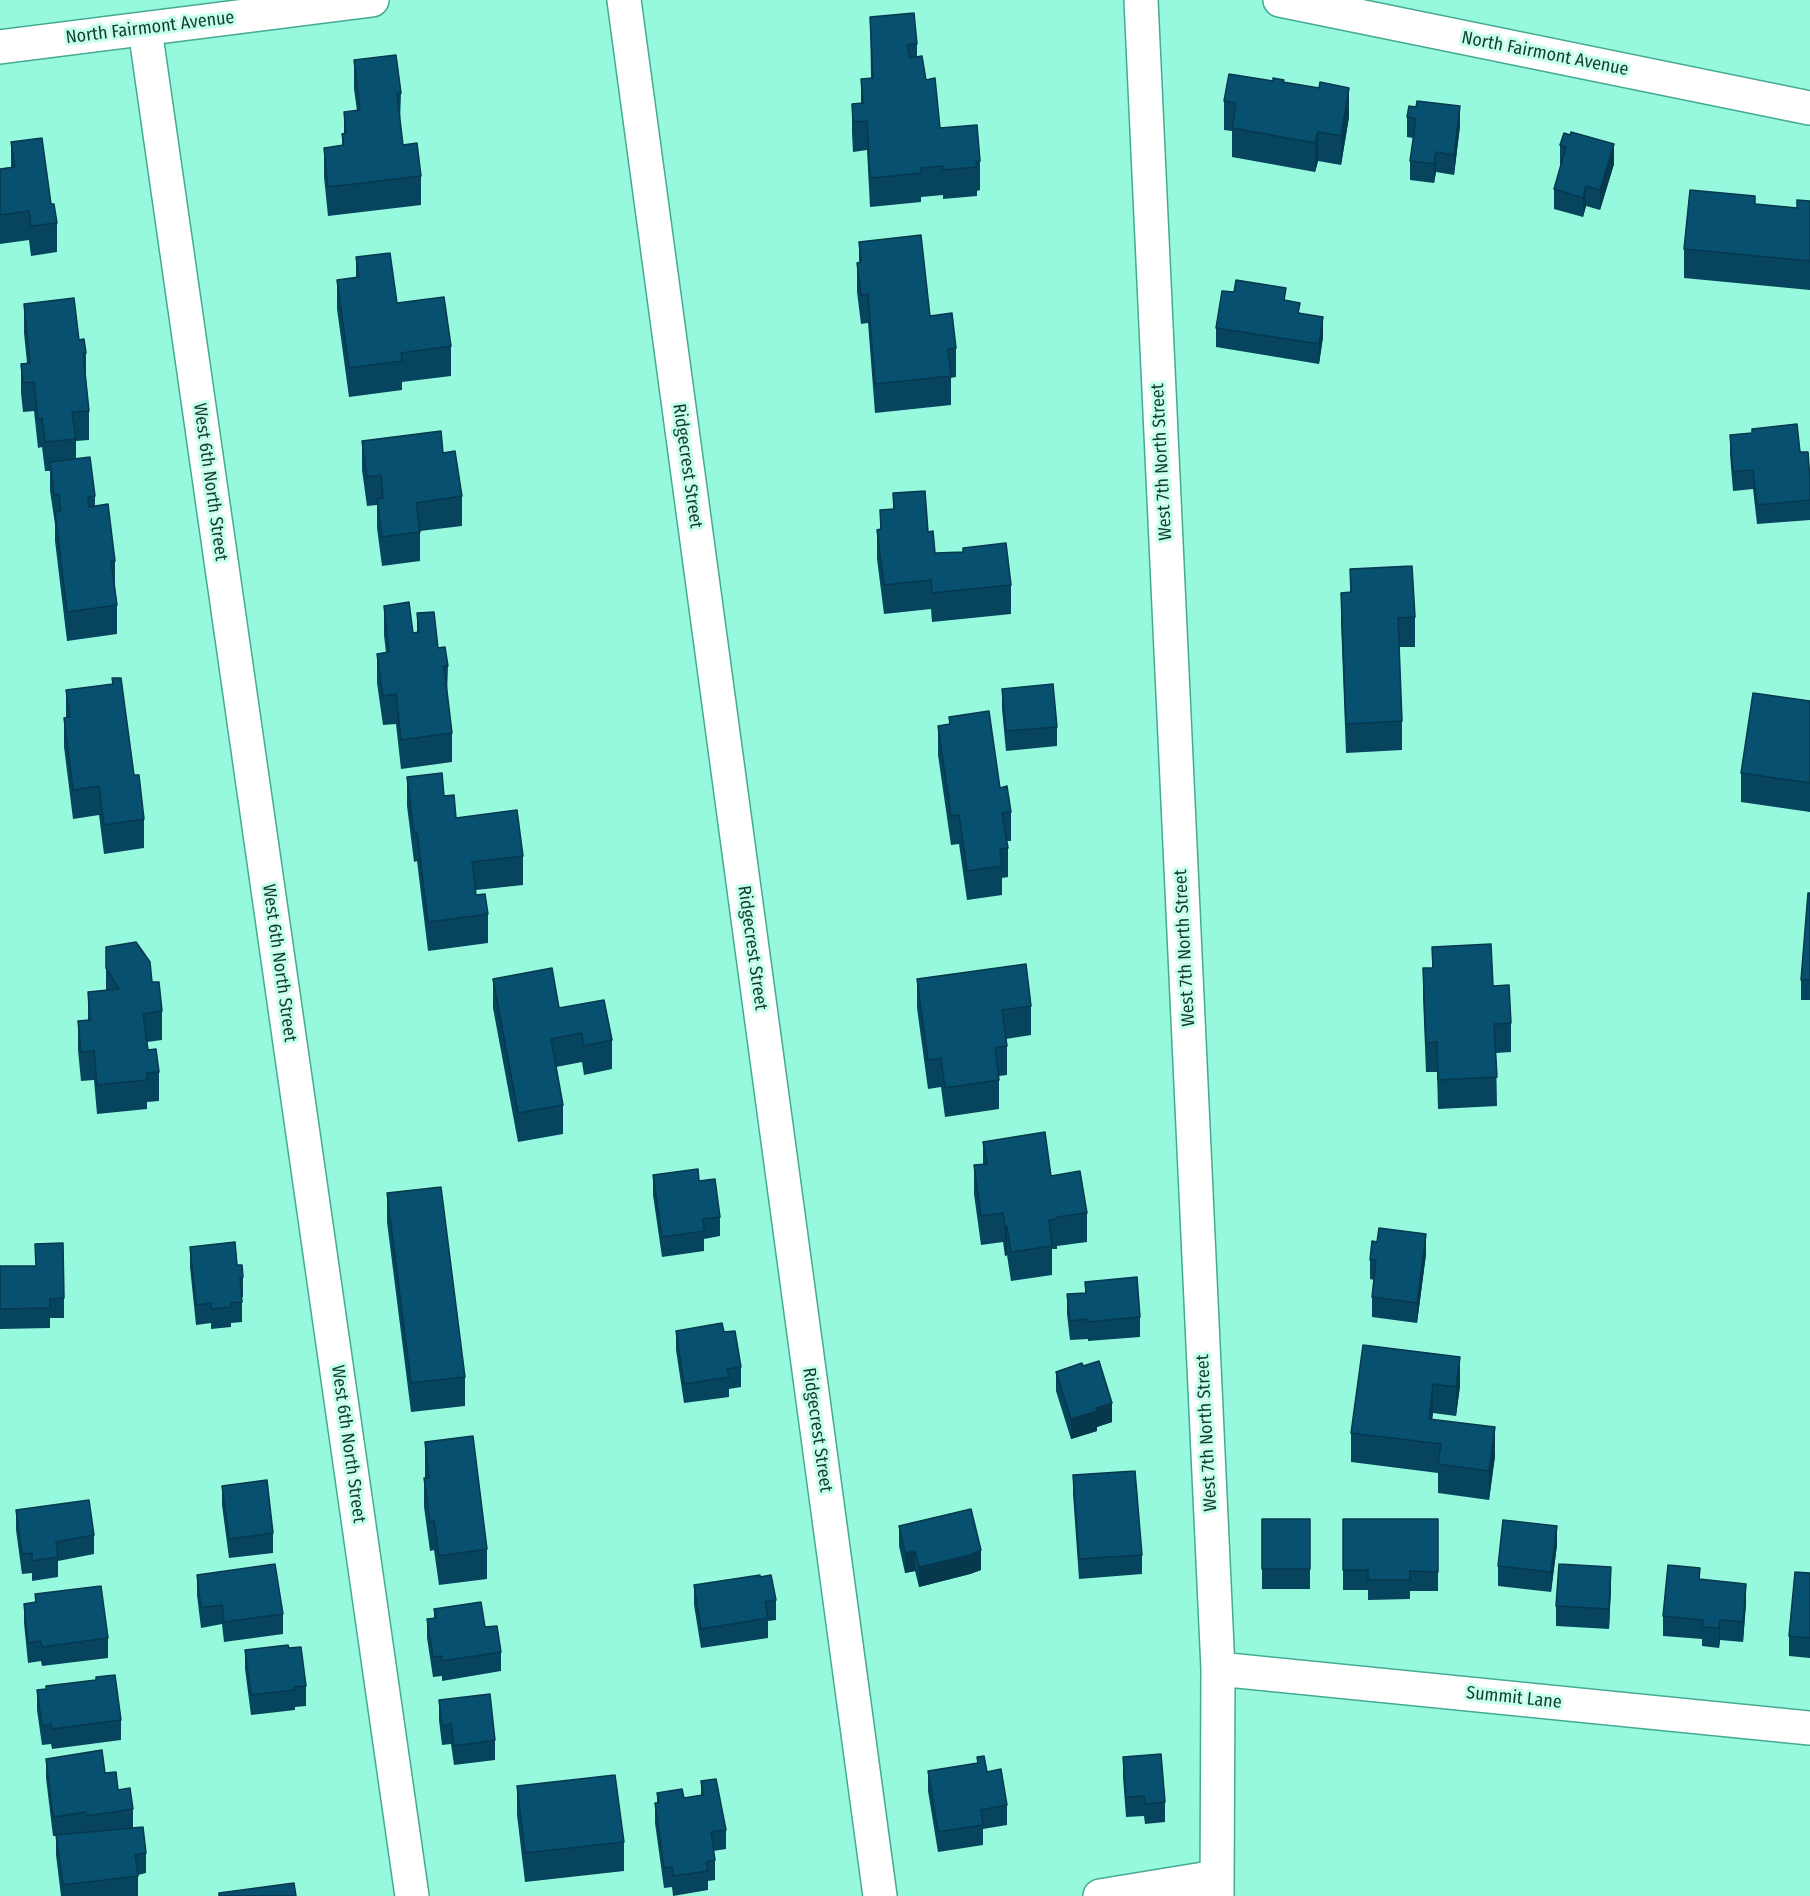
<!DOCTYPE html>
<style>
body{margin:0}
canvas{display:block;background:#96f9dd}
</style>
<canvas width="1810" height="1896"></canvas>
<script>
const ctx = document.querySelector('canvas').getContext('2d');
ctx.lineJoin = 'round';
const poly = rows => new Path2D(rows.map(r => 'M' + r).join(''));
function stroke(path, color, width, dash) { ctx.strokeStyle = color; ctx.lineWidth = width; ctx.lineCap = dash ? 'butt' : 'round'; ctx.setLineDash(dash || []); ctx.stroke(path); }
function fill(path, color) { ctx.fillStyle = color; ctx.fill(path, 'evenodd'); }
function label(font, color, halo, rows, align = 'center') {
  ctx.font = font + ' "Fira Sans Condensed",sans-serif'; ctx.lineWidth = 6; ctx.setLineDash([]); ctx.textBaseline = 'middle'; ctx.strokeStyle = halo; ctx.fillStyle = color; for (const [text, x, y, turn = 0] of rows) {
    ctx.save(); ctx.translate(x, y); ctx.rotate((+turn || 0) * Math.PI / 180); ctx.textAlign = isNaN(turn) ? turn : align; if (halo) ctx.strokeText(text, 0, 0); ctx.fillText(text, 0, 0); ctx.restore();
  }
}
const minor = poly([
 [624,0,880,1896],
 [1141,0,1218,1669,1217,1896],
 [1280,0,1810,108],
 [145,29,412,1896],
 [0,47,372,0],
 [1218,1669,1810,1728],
 [1100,1896,1216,1877]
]);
const wall = poly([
 [870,17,917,44,917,57,926,80,940,128,980,161,980,190,977,191,977,196,943,199,943,195,921,197,921,202,870,207,867,150,853,152,852,133,852,104,861,103,861,79,871,78],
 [354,60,401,93,400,122,403,145,421,176,421,205,328,216,324,177,324,148,342,145,342,134,344,134,344,112,357,111,354,89],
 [1273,81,1284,82,1349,117,1341,165,1318,161,1315,172,1232,157,1232,131,1224,130,1224,101],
 [1416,107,1460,126,1454,175,1436,172,1434,183,1410,180,1410,161,1413,138,1407,137,1407,117],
 [11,142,51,204,57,223,57,252,31,256,29,240,0,244,0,169,11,167],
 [1560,145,1614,164,1600,210,1586,206,1583,217,1554,209,1554,189,1561,165,1560,165],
 [1810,201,1810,290,1684,278,1684,249,1755,204,1797,208],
 [859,242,930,316,956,348,956,377,951,378,951,405,875,413,868,323,861,324,857,292,857,263,859,263],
 [356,257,397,303,451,346,451,376,402,382,402,390,349,397,337,309,337,280,356,278],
 [1286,301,1300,313,1323,337,1319,364,1216,347,1216,328],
 [24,304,79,340,86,353,86,379,89,411,89,440,76,441,76,459,95,496,95,506,115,561,115,587,117,605,117,634,67,641,55,541,55,524,50,491,50,471,45,471,42,447,38,448,34,411,23,412,21,393,21,364,27,363,24,333],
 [1730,435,1800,452,1810,481,1810,520,1757,524,1753,489,1733,491,1730,455],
 [362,441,443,453,462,496,462,526,420,531,420,561,382,566,377,528,377,505,367,506,362,470],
 [893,493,928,532,935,553,1011,585,1011,614,932,622,931,609,884,614,877,559,877,530,880,530,880,510,893,509],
 [1350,569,1415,617,1415,647,1399,647,1402,721,1402,750,1346,753,1341,622,1341,593,1350,592],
 [384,606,413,633,417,633,417,613,448,666,447,695,452,733,452,762,401,769,396,724,383,725,377,683,377,654,386,653,384,635],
 [112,678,144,819,144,848,104,854,99,815,73,819,64,747,64,718,66,717,66,690,112,684],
 [1002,689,1057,727,1057,746,1006,751,1002,709],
 [1810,701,1810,812,1741,802,1741,773],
 [949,717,1000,788,1011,812,1011,841,1007,841,1008,848,1008,877,1002,878,1002,895,967,900,959,844,951,845,938,755,938,726,949,724],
 [407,777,444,796,456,818,523,856,523,885,476,890,476,895,488,914,488,943,428,951,417,861,414,862,407,806],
 [1810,893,1810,1000,1801,1000,1801,980],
 [106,947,152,982,162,1011,162,1040,147,1042,148,1050,159,1072,159,1101,147,1102,147,1109,97,1114,94,1080,81,1081,78,1050,78,1021,88,1020,88,992,106,990],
 [1432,947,1493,986,1511,1023,1511,1052,1496,1053,1497,1106,1438,1109,1437,1072,1426,1072,1423,997,1423,968,1432,968],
 [493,979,559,1008,612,1040,612,1069,584,1075,582,1062,556,1067,563,1105,563,1134,518,1142,493,1008],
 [917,979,1031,1006,1031,1035,1006,1039,1007,1046,1007,1075,999,1076,999,1109,945,1117,941,1087,928,1089,917,1008],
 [983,1142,1051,1176,1087,1213,1087,1242,1057,1246,1057,1249,1052,1249,1052,1275,1011,1281,1007,1255,1005,1256,1003,1242,981,1245,974,1194,974,1165,983,1164],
 [653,1175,699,1181,720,1217,720,1236,704,1239,704,1251,662,1257,653,1195],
 [387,1193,465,1377,465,1406,411,1412,387,1222],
 [190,1247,237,1265,243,1277,243,1297,242,1297,242,1322,231,1323,231,1327,211,1329,211,1323,196,1325,190,1267],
 [1426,1254,1417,1323,1372,1317,1372,1297,1374,1280,1370,1279,1370,1260],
 [0,1266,64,1298,64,1318,50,1318,50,1328,0,1329],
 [1085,1282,1140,1317,1140,1337,1088,1341,1088,1339,1070,1340,1067,1314,1067,1294,1085,1293],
 [676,1331,724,1332,741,1367,741,1387,729,1389,729,1397,684,1403,676,1350],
 [1363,1345,1460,1386,1456,1416,1433,1413,1432,1419,1495,1456,1489,1500,1438,1493,1438,1473,1351,1462,1351,1433],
 [1083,1366,1112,1422,1097,1427,1097,1431,1071,1439,1056,1391,1056,1372],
 [425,1442,487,1549,487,1579,439,1585,434,1550,430,1551,424,1507,424,1478,425,1478],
 [1073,1475,1142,1555,1142,1574,1079,1579,1073,1494],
 [222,1486,273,1533,273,1553,229,1558,222,1505],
 [16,1510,94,1535,94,1554,58,1561,58,1577,32,1581,32,1573,22,1574,16,1530],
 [1262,1519,1310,1519,1310,1589,1262,1589],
 [1343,1519,1438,1519,1438,1591,1410,1591,1410,1599,1368,1600,1368,1590,1343,1590],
 [899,1526,981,1570,970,1574,919,1587,915,1571,905,1573,899,1546],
 [1557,1545,1551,1592,1498,1586,1498,1566],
 [1810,1573,1810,1658,1789,1656,1789,1636],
 [197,1575,283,1614,283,1634,224,1642,222,1624,201,1628,197,1595],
 [760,1577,776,1600,776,1620,768,1621,768,1638,701,1648,694,1605,694,1585],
 [1700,1579,1746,1603,1743,1642,1720,1640,1719,1648,1702,1646,1702,1639,1663,1636,1663,1616],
 [1611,1587,1609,1629,1556,1626,1556,1606],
 [35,1594,108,1638,108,1658,42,1666,41,1661,28,1663,24,1623,24,1604,35,1602],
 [434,1609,485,1627,501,1652,501,1671,442,1681,442,1676,433,1677,427,1638,427,1619,434,1618],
 [289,1648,306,1686,306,1706,295,1707,295,1710,251,1715,245,1669,245,1650],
 [37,1690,121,1720,121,1740,52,1749,51,1744,42,1745,37,1710],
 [439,1700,495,1740,495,1760,454,1765,451,1744,442,1745,439,1720],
 [977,1757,1007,1805,1007,1825,983,1829,983,1845,938,1852,928,1791,928,1771,977,1763],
 [1123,1757,1165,1802,1165,1822,1145,1824,1144,1816,1126,1817,1123,1777],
 [46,1759,105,1773,133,1809,133,1828,146,1853,146,1873,138,1875,138,1896,61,1896,56,1855,56,1836,53,1836,46,1778],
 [701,1781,726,1830,726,1849,713,1851,715,1860,715,1880,708,1881,708,1890,673,1896,672,1887,664,1888,655,1823,655,1803,657,1803,657,1793,684,1798,701,1795],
 [517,1786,624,1842,624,1871,525,1882,517,1815]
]);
const shadedWall = poly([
 [1349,88,1349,117,1341,165,1341,136],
 [1460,106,1460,126,1454,175,1454,155],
 [1318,132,1318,161,1315,172,1315,143],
 [1614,144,1614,164,1600,210,1600,190],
 [1436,152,1436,172,1434,183,1434,164],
 [1586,186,1586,206,1583,217,1583,198],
 [1323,317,1323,337,1319,364,1319,344],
 [1007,1226,1007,1255,1005,1256,1005,1227],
 [1426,1234,1426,1254,1417,1323,1417,1303],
 [1460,1357,1460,1386,1456,1416,1456,1387],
 [1433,1384,1433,1413,1429,1443,1429,1419],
 [1112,1403,1112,1422,1097,1427,1097,1431,1071,1439,1071,1419,1096,1408],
 [1495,1427,1495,1456,1489,1500,1489,1471],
 [1557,1526,1557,1545,1551,1592,1551,1572],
 [981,1550,981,1570,970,1574,919,1587,919,1567],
 [915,1551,915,1571,905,1573,905,1553],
 [1611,1567,1611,1587,1609,1629,1609,1609],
 [1746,1584,1746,1603,1743,1642,1743,1622],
 [1720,1620,1720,1640,1719,1648,1719,1628]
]);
const building = poly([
 [914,13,917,44,907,45,910,58,922,56,926,80,935,78,940,128,977,125,980,161,976,162,977,167,943,170,943,166,921,168,921,173,870,178,867,121,853,122,852,104,863,103,861,79,873,78,870,17,914,13],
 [396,55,401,93,397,94,403,145,417,143,421,176,328,187,324,148,344,145,342,134,346,133,344,112,360,110,354,60,396,55],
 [1229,74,1273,81,1273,78,1284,80,1283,82,1319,88,1320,82,1349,88,1341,136,1318,132,1315,143,1232,128,1236,103,1224,101,1229,74],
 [1417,101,1460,106,1454,155,1436,152,1434,164,1410,161,1416,119,1407,117,1409,106,1416,107,1417,101],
 [1571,132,1614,144,1600,190,1586,186,1583,198,1554,189,1566,147,1560,145,1564,133,1570,135,1571,132],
 [42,138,51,204,54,204,57,223,31,226,29,211,0,215,0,169,15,167,11,142,42,138],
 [1690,190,1755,196,1755,204,1797,208,1797,200,1810,201,1810,261,1684,249,1690,190],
 [921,235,930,316,952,313,956,348,948,349,951,376,875,384,868,294,861,295,857,263,861,262,859,242,921,235],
 [390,253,397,303,444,297,451,346,401,353,402,361,349,368,337,280,359,277,356,257,390,253],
 [1236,280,1286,288,1284,300,1300,303,1298,313,1323,317,1319,344,1216,328,1222,291,1234,292,1236,280],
 [74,298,79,340,84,339,86,353,83,353,89,411,72,412,76,439,45,442,42,418,38,419,34,382,23,383,21,364,30,363,24,304,74,298],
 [1797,424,1800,452,1808,452,1810,481,1810,500,1757,505,1753,470,1733,472,1730,435,1752,433,1752,429,1797,424],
 [441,431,443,453,455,451,462,496,416,503,420,532,382,537,377,499,383,498,381,475,367,477,362,441,441,431],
 [90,457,95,496,88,497,89,507,108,504,115,561,111,561,117,605,67,612,55,512,61,511,59,494,54,495,50,462,90,457],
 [925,491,928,532,933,531,935,553,963,552,963,548,1006,543,1011,585,932,593,931,580,884,585,877,530,881,529,880,510,894,509,893,493,925,491],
 [1412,566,1415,617,1398,618,1402,721,1346,724,1341,593,1351,592,1350,569,1412,566],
 [409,602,413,633,419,632,417,613,434,612,438,648,445,647,448,666,444,666,452,733,401,740,396,694,383,696,377,654,389,652,384,606,409,602],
 [112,678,121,678,134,775,139,775,144,819,104,825,99,786,73,790,64,718,70,717,66,690,113,684,112,678],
 [1053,684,1057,727,1006,731,1002,689,1053,684],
 [1753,693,1810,701,1810,783,1741,773,1753,693],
 [989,711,1000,788,1007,786,1011,812,1002,813,1008,848,1000,849,1002,866,967,871,959,815,951,816,938,726,950,724,949,717,989,711],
 [442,773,444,796,454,795,456,818,517,810,523,856,472,862,476,895,485,894,488,914,428,922,417,832,414,833,407,777,442,773],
 [1808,893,1810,893,1810,980,1801,980,1808,893],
 [136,942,150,962,152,982,159,982,162,1011,143,1014,148,1050,156,1049,159,1072,147,1073,147,1080,97,1085,94,1051,81,1052,78,1021,90,1020,88,992,119,989,106,968,106,947,136,942],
 [1491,944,1493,986,1509,985,1511,1023,1494,1024,1497,1077,1438,1080,1437,1042,1426,1043,1423,968,1433,968,1432,947,1491,944],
 [1026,964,1031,1006,1002,1010,1007,1046,995,1048,999,1080,945,1088,941,1058,928,1060,917,979,1026,964],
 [552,968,559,1008,604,1000,612,1040,584,1046,582,1033,551,1039,563,1105,518,1113,493,979,552,968],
 [1045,1132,1051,1176,1080,1171,1087,1213,1057,1217,1057,1219,1049,1220,1052,1246,1011,1252,1007,1226,1005,1227,1003,1213,981,1216,974,1165,987,1164,983,1142,1045,1132],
 [698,1169,699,1181,715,1179,720,1217,703,1219,704,1231,662,1237,653,1175,698,1169],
 [441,1187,465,1377,411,1383,387,1193,441,1187],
 [1379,1228,1426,1234,1417,1303,1372,1297,1376,1260,1370,1260,1372,1241,1377,1242,1379,1228],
 [235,1242,237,1265,242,1265,243,1277,240,1278,242,1302,231,1303,231,1307,211,1309,211,1303,196,1305,190,1247,235,1242],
 [63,1243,64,1298,50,1299,50,1308,0,1309,0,1266,36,1266,35,1244,63,1243],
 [1137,1277,1140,1317,1088,1322,1088,1319,1070,1321,1067,1294,1086,1293,1085,1282,1137,1277],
 [722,1323,724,1332,735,1331,741,1367,727,1369,729,1377,684,1384,676,1331,722,1323],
 [1363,1345,1460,1357,1456,1387,1433,1384,1429,1419,1495,1427,1489,1471,1438,1464,1441,1444,1351,1433,1363,1345],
 [1099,1361,1112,1403,1096,1408,1097,1411,1071,1419,1056,1372,1082,1363,1083,1366,1099,1361],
 [473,1436,487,1549,439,1556,434,1521,430,1522,424,1478,429,1478,425,1442,473,1436],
 [1135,1471,1142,1555,1079,1559,1073,1475,1135,1471],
 [267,1480,273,1533,229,1539,222,1486,267,1480],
 [89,1500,94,1535,56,1542,58,1557,32,1561,32,1553,22,1554,16,1510,89,1500],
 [971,1509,981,1550,970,1555,919,1567,915,1551,905,1553,899,1526,971,1509],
 [1262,1519,1310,1519,1310,1569,1262,1569,1262,1519],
 [1343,1519,1438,1519,1438,1572,1410,1571,1410,1580,1368,1580,1368,1570,1343,1570,1343,1519],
 [1503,1520,1557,1526,1551,1572,1498,1566,1503,1520],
 [275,1564,283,1614,224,1622,222,1605,201,1608,197,1575,275,1564],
 [1559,1564,1611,1567,1609,1609,1556,1606,1559,1564],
 [1668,1565,1700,1568,1699,1579,1746,1584,1743,1622,1720,1620,1719,1628,1702,1627,1703,1620,1663,1616,1668,1565],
 [1795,1572,1810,1573,1810,1638,1789,1636,1795,1572],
 [760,1575,760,1577,771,1575,776,1600,765,1602,768,1618,701,1629,694,1585,760,1575],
 [101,1586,108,1638,42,1647,41,1641,28,1643,24,1604,36,1602,35,1594,101,1586],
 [481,1602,485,1627,497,1626,501,1652,442,1661,442,1656,433,1657,427,1619,436,1618,434,1609,481,1602],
 [288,1645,289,1648,301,1647,306,1686,294,1687,295,1690,251,1695,245,1650,288,1645],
 [115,1675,121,1720,52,1729,51,1724,42,1726,37,1690,46,1689,46,1686,96,1680,96,1677,115,1675],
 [490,1694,495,1740,454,1746,451,1724,442,1726,439,1700,490,1694],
 [102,1750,105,1773,116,1772,118,1790,130,1788,133,1809,87,1816,86,1812,53,1817,46,1759,102,1750],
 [1161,1754,1165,1802,1145,1804,1144,1796,1126,1797,1123,1757,1161,1754],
 [984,1756,987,1772,1001,1769,1007,1805,981,1810,983,1825,938,1832,928,1771,978,1763,977,1757,984,1756],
 [615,1775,624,1842,525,1853,517,1786,615,1775],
 [716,1779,726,1830,711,1832,715,1860,706,1862,708,1871,673,1876,672,1867,664,1868,655,1803,659,1803,657,1793,682,1789,684,1798,703,1795,701,1781,716,1779],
 [143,1827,146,1853,135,1855,138,1876,63,1885,56,1835,143,1827],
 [294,1883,296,1896,219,1896,219,1893,294,1883]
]);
const streetNames = [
 ["North Fairmont Avenue",150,28,-7],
 ["North Fairmont Avenue",1545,54,11],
 ["West 7th North Street",1162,462,-93],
 ["Ridgecrest Street",687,466,82],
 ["West 6th North Street",210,482,82],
 ["Ridgecrest Street",752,948,82],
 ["West 7th North Street",1185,948,-93],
 ["West 6th North Street",279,963,82],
 ["Ridgecrest Street",817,1430,82],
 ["West 7th North Street",1207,1433,-93],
 ["West 6th North Street",348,1444,82],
 ["Summit Lane",1514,1698,6]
];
stroke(minor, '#45aa91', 36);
stroke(minor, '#fff', 33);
fill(wall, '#07455f');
fill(shadedWall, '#06384e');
fill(building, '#08506f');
stroke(building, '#06384e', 1.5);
label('18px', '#133d33', '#c6feec', streetNames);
</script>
